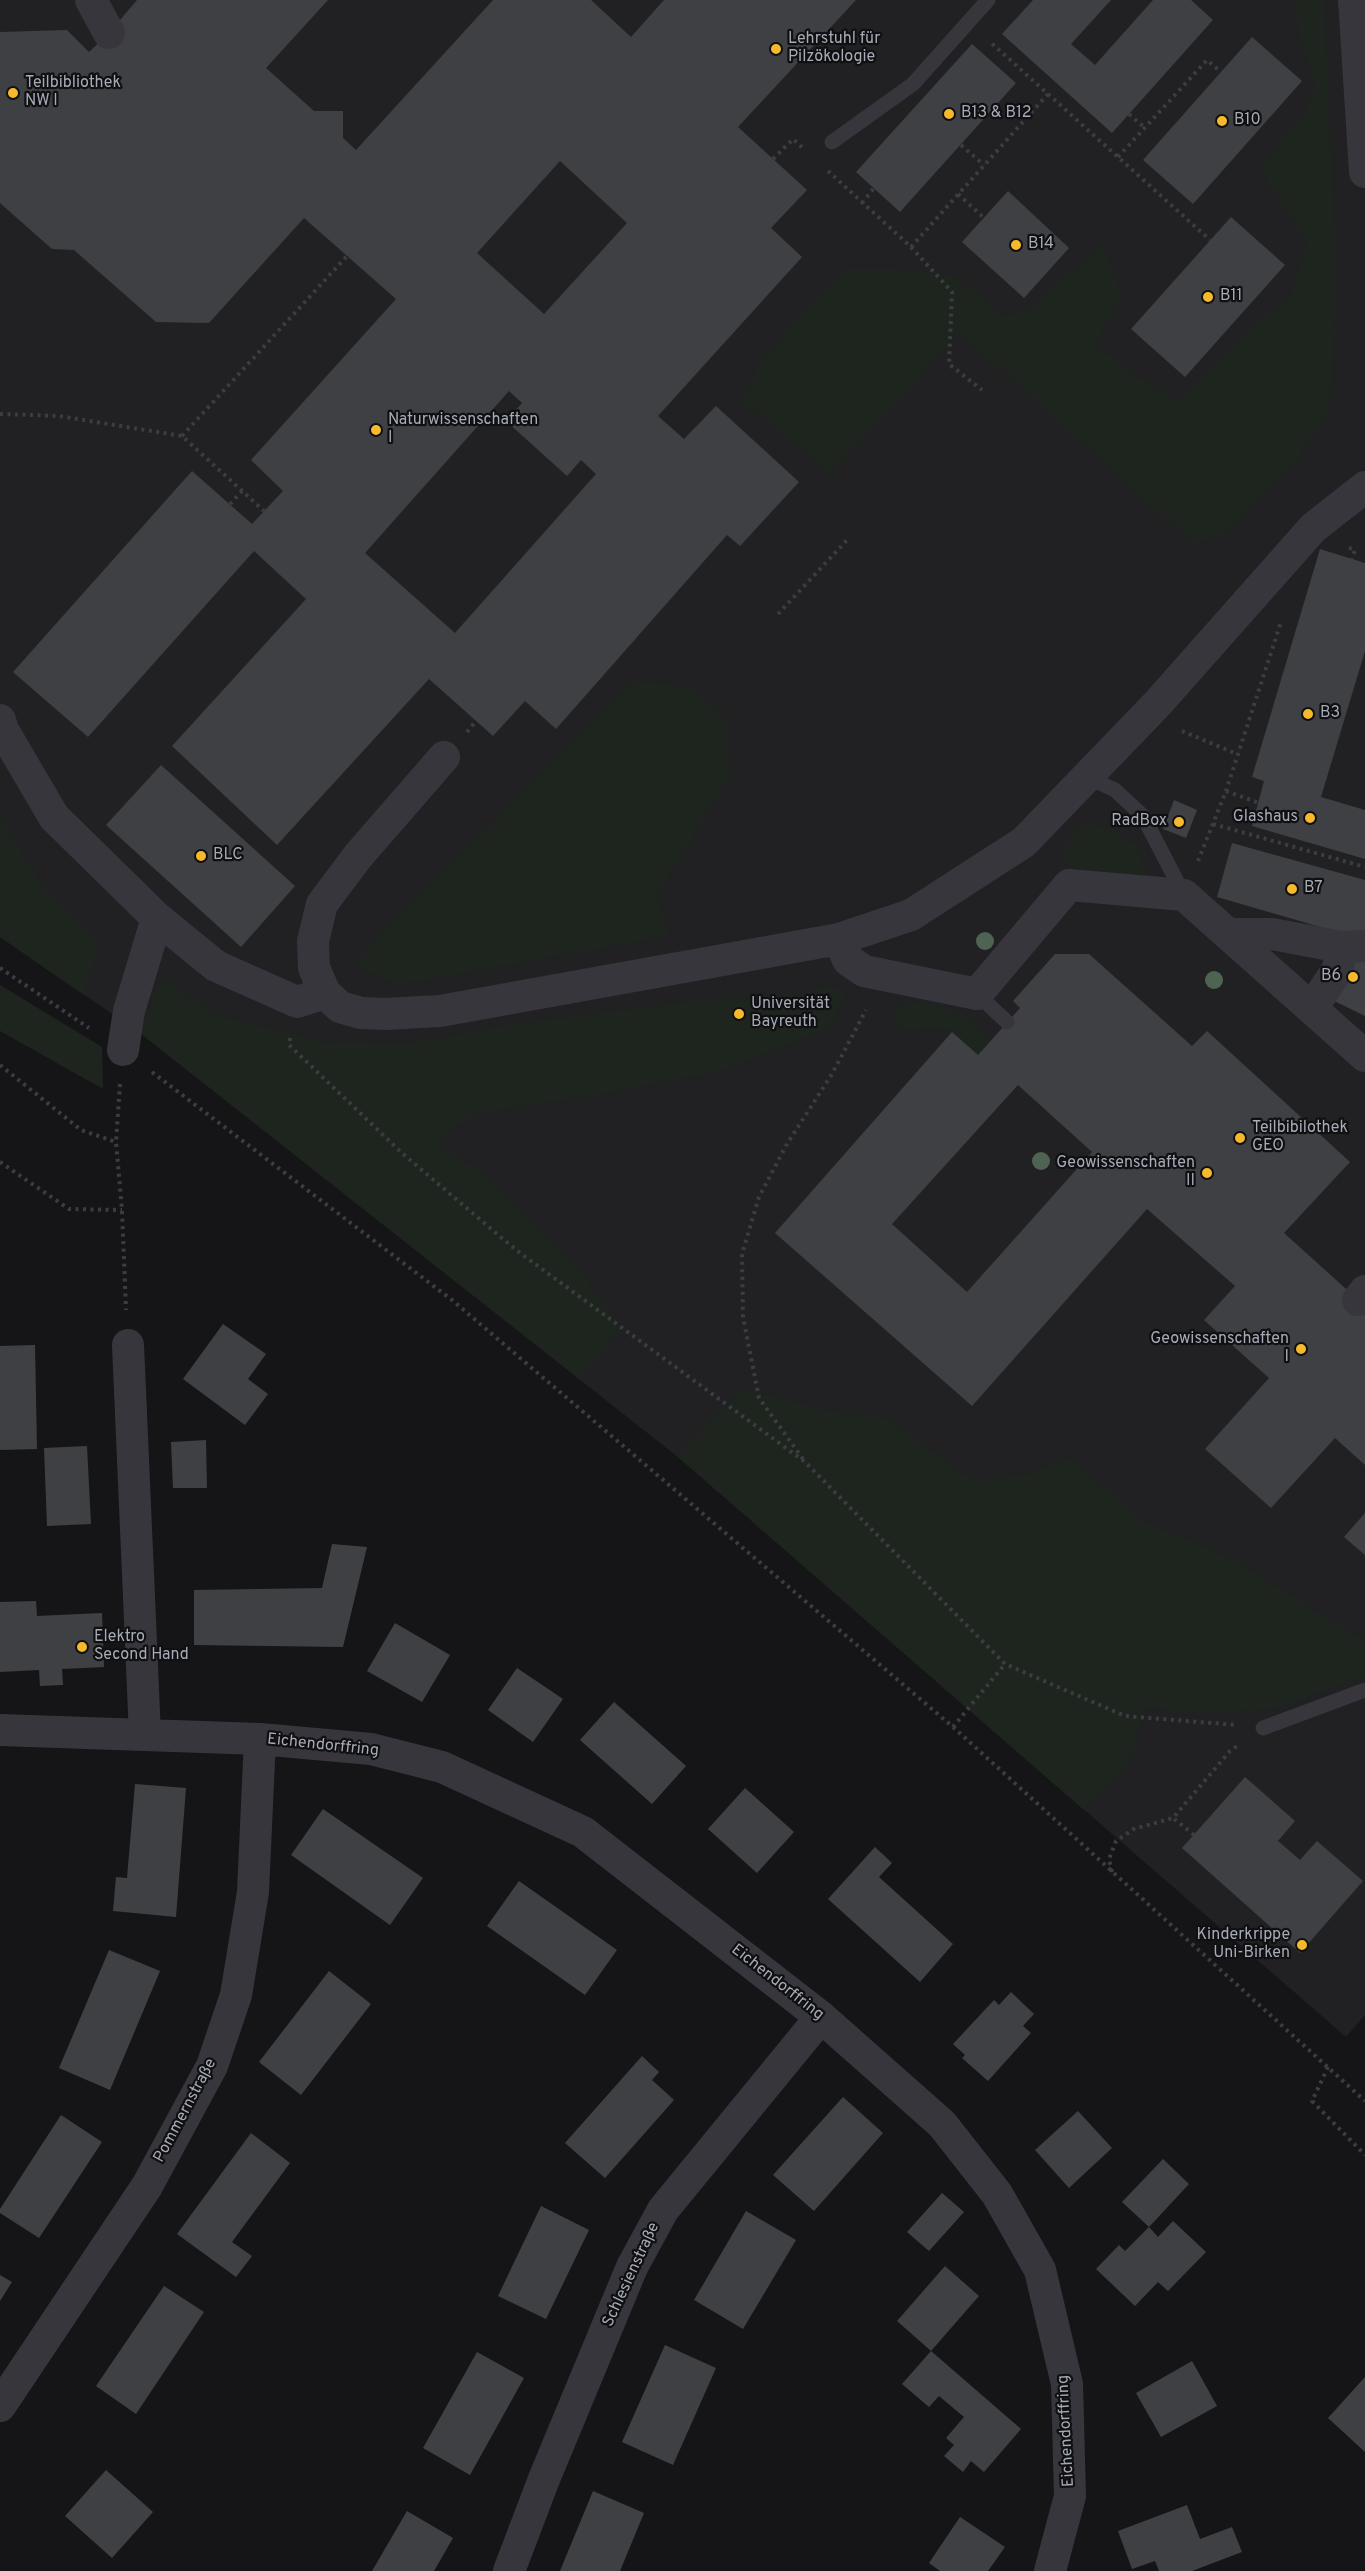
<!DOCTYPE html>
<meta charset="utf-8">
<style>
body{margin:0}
canvas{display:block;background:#151517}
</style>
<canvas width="1365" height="2571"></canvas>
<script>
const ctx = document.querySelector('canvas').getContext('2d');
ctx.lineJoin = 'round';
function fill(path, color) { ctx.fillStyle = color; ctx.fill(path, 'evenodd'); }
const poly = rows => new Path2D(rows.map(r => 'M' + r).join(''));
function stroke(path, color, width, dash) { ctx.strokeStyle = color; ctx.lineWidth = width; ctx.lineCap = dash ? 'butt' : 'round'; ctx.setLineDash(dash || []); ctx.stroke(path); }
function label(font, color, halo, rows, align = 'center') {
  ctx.font = font + ' Overpass,sans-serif'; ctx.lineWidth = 4.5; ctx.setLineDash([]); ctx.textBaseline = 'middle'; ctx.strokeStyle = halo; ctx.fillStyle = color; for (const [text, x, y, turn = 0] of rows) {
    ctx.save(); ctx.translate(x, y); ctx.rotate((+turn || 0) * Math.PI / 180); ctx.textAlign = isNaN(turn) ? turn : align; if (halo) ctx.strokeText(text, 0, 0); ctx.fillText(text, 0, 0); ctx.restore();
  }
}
const built = poly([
 [0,0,1365,0,1365,2015,1346,2037,678,1457,140,1033,0,937]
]);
const green = poly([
 [1296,0,1324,0,1336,258,1334,351,1329,411,1292,466,1226,534,1194,544,960,333,830,475,807,453,742,402,763,358,844,269,899,269,956,276,1001,316,1024,312,1102,246,1122,294,1095,345,1143,381,1180,402,1255,326,1290,296,1308,243,1260,169,1306,111,1316,85,1299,34],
 [636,681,692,687,727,718,729,778,657,894,669,936,398,985,355,965,417,896,495,823,557,754],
 [0,817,48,895,100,942,84,995,0,937],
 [1083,825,1106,826,1136,845,1147,877,1131,880,1072,868,1061,851],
 [161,978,216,1015,323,1042,408,1044,529,1022,712,999,797,995,829,985,846,993,828,1028,722,1071,596,1095,478,1113,434,1142,485,1175,586,1279,621,1331,578,1378,140,1033],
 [0,985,102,1047,103,1089,0,1031],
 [901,1000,937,1004,977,1024,989,1042,978,1055,952,1032,942,1028,902,1030,895,1018],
 [743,1389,829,1411,889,1419,971,1480,1023,1476,1072,1458,1141,1521,1233,1559,1365,1642,1365,1677,1272,1710,1181,1712,1143,1707,1134,1754,1084,1810,678,1457]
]);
const building = poly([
 [137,0,328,0,266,68,314,111,343,111,343,138,356,150,493,0,591,0,631,37,664,0,856,0,738,127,807,190,771,228,802,257,658,416,684,439,716,406,799,482,740,546,727,535,556,729,525,701,493,736,429,679,277,845,172,746,306,599,254,551,88,737,13,672,192,471,252,524,283,491,251,460,396,299,304,218,209,323,156,322,74,250,52,249,0,203,0,32,67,30,89,52,109,33],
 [560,161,627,223,544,314,477,253],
 [509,391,522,403,506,421,567,476,581,460,596,474,455,633,365,553],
 [1033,0,1111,0,1071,44,1095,65,1153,0,1191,0,1213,20,1112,133,1002,34],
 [1252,37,1302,81,1193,204,1143,160],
 [972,44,1016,83,900,212,856,172],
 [1008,191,1069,248,1024,298,962,242],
 [1231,217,1285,265,1185,377,1131,329],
 [1320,549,1365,563,1365,651,1321,797,1365,810,1365,859,1252,826,1264,781,1252,777],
 [161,765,295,886,241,947,106,825],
 [1174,800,1197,810,1186,838,1163,829],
 [1232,843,1365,880,1365,940,1217,897],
 [1354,949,1365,955,1365,1016,1330,999],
 [1055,954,1089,954,1192,1046,1207,1031,1350,1162,1284,1233,1365,1306,1365,1465,1335,1438,1271,1508,1205,1449,1269,1378,1204,1320,1235,1286,1147,1209,972,1406,775,1233,952,1032,978,1055,1020,1008,1013,1001],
 [1018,1085,1092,1152,967,1292,892,1224],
 [223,1324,266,1354,248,1379,268,1394,245,1425,183,1379],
 [35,1345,37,1449,0,1450,0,1346],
 [206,1440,207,1488,173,1488,171,1442],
 [87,1446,91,1524,47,1526,44,1448],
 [1365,1513,1365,1555,1344,1537],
 [332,1544,367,1547,343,1647,194,1645,194,1590,322,1588],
 [36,1601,37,1616,102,1613,104,1667,62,1669,63,1685,40,1686,39,1670,0,1672,0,1602],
 [395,1623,450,1655,422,1702,367,1671],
 [517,1668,563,1699,533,1742,488,1710],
 [614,1702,686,1766,652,1804,580,1740],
 [1245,1777,1295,1821,1278,1841,1300,1860,1317,1841,1363,1881,1300,1953,1182,1848],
 [135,1784,186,1788,176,1917,113,1911,116,1877,127,1878],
 [745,1788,794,1832,757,1873,708,1829],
 [323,1809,423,1878,390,1925,291,1855],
 [875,1847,892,1863,879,1877,953,1944,920,1982,828,1899],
 [519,1881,617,1950,585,1995,487,1926],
 [109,1950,160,1971,110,2090,59,2068],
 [329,1971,371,2004,301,2095,259,2062],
 [1011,1992,1034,2014,1023,2026,1031,2033,988,2081,962,2058,965,2055,953,2044,994,2000,999,2005],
 [642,2056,659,2072,652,2080,674,2100,605,2178,565,2143],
 [843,2097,883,2133,814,2211,773,2175],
 [1078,2111,1112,2148,1069,2188,1035,2150],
 [61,2115,102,2142,39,2238,0,2213,0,2209],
 [251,2133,290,2163,232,2242,252,2256,236,2277,177,2234],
 [1163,2159,1189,2184,1149,2227,1122,2202],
 [942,2193,964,2212,929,2251,907,2232],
 [541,2206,589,2230,546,2319,498,2296],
 [746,2211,796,2240,743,2329,694,2300],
 [1173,2221,1206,2252,1168,2291,1158,2282,1135,2306,1096,2269,1119,2245,1125,2251,1149,2227,1158,2237],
 [945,2266,979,2296,931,2351,897,2321],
 [0,2275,12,2282,0,2301],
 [164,2286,204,2312,136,2414,96,2386],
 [665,2345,716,2368,673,2465,622,2442],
 [931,2351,1021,2429,984,2472,971,2461,963,2472,944,2456,954,2445,946,2438,964,2417,939,2396,929,2407,902,2384],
 [477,2352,524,2378,470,2475,423,2448],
 [1192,2361,1217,2406,1161,2437,1136,2393],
 [1365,2377,1365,2452,1328,2418],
 [106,2470,153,2512,112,2558,65,2516],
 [593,2491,644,2513,620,2571,560,2571],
 [1187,2505,1200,2539,1232,2527,1242,2552,1192,2571,1159,2571,1155,2561,1132,2569,1118,2531],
 [407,2511,453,2538,434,2571,372,2571],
 [960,2517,1005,2547,988,2571,940,2571,929,2563]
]);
const path = poly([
 [1048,94,1210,240],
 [1129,114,1145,128],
 [961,145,984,165],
 [1118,157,1207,60,1221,72],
 [773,159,793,139,804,149],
 [828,171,911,247,1048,94,989,41],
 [958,194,984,218],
 [862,203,874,188],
 [911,247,952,292,949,364,982,390],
 [0,414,59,416,182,436,264,511],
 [182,436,347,256],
 [230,504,242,491],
 [1349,548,1355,550,1352,559],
 [778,614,848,539],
 [1182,731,1237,754],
 [467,732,476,721],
 [1226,791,1259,803],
 [1213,824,1365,867],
 [1198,861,1226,791,1281,622],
 [0,968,89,1028],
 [290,1038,289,1045,403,1154,516,1250,805,1462,1005,1664,1125,1716,1236,1725],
 [0,1065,81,1130,116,1142],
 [152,1072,452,1300,953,1727,1365,2101],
 [120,1084,116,1142,122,1210,126,1310],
 [0,1162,69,1209,122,1210],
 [803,1459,759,1398,743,1317,742,1254,759,1197,787,1144,832,1074,866,1010],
 [953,1727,1005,1664],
 [1194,1835,1173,1818,1230,1751,1240,1744],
 [1112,1872,1109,1859,1116,1841,1134,1829,1173,1818],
 [1328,2067,1312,2101,1365,2155]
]);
const lane = poly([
 [832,142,913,84,988,0],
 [1087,777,1115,790,1143,816,1184,895],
 [977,994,1007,1022],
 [1263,1728,1365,1690]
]);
const street = poly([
 [91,0,109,33],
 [1354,0,1365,172],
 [0,720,3,730,54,817,157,918,216,966,297,1002,325,993],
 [444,757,358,856,322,904,313,941,314,968,325,993,340,1007,361,1013,385,1014,440,1011,839,939,911,915,1024,842,1158,703,1313,528,1365,487],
 [1228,934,1272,934,1341,947,1365,946],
 [839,939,848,960,864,971,977,994,1069,885,1184,895,1365,1056],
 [1312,1008,1338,969,1341,947],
 [123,1050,129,1011,157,918],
 [1358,1300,1365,1291],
 [128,1345,145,1735],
 [0,1730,260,1739,371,1749,442,1767,583,1832,821,2017,942,2124,997,2194,1040,2270,1067,2384,1070,2496,1050,2571],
 [0,2406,147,2186,212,2066,236,1995,253,1892,260,1739],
 [509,2571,544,2479,632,2267,663,2210,821,2017]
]);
const trees = [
 [985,941],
 [1214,980],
 [1041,1161]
];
const markers = [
 [776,49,6,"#f7b92c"],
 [13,93,6,"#f7b92c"],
 [949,114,6,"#f7b92c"],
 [1222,121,6,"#f7b92c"],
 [1016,245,6,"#f7b92c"],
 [1208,297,6,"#f7b92c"],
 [376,430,6,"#f7b92c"],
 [1308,714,6,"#f7b92c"],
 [1310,818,6,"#f7b92c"],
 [1179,822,6,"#f7b92c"],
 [201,856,6,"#f7b92c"],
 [1292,889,6,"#f7b92c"],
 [1353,977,6,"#f7b92c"],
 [739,1014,6,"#f7b92c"],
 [1240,1138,6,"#f7b92c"],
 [1207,1173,6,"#f7b92c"],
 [1301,1349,6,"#f7b92c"],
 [82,1647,6,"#f7b92c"],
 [1302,1945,6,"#f7b92c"]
];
const poiNames = [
 ["Lehrstuhl für",788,40],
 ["Pilzökologie",788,58],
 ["Teilbibliothek",25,84],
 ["NW I",25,102],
 ["B13 & B12",961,114],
 ["B10",1234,121],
 ["B14",1028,245],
 ["B11",1220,297],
 ["Naturwissenschaften",388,421],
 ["I",388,439],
 ["B3",1320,714],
 ["Glashaus",1298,818,"right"],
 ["RadBox",1167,822,"right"],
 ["BLC",213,856],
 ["B7",1304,889],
 ["B6",1341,977,"right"],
 ["Universität",751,1005],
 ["Bayreuth",751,1023],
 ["Teilbibilothek",1252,1129],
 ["GEO",1252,1147],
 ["Geowissenschaften",1195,1164,"right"],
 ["II",1195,1182,"right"],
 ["Geowissenschaften",1289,1340,"right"],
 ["I",1289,1358,"right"],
 ["Elektro",94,1638],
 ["Second Hand",94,1656],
 ["Kinderkrippe",1290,1936,"right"],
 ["Uni-Birken",1290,1954,"right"]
];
const streetNames = [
 ["Eichendorffring",323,1746,6],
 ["Eichendorffring",777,1983,38],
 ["Pommernstraße",186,2111,-62],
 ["Schlesienstraße",632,2275,-65],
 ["Eichendorffring",1067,2431,-93]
];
fill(built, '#212124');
fill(green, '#1d251e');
fill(building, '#3f4044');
stroke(path, '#3c3d43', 4, [3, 4.5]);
stroke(lane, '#36363c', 15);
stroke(street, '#36363c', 32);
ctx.fillStyle = '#4e6351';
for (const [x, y] of trees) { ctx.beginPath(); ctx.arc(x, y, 9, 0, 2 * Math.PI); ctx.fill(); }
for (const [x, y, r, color] of markers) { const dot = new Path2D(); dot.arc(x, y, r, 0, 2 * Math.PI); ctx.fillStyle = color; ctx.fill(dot); stroke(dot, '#101012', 2); }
label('16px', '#a6abb7', '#101012', poiNames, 'left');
label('16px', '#a6abb7', '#101012', streetNames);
</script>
